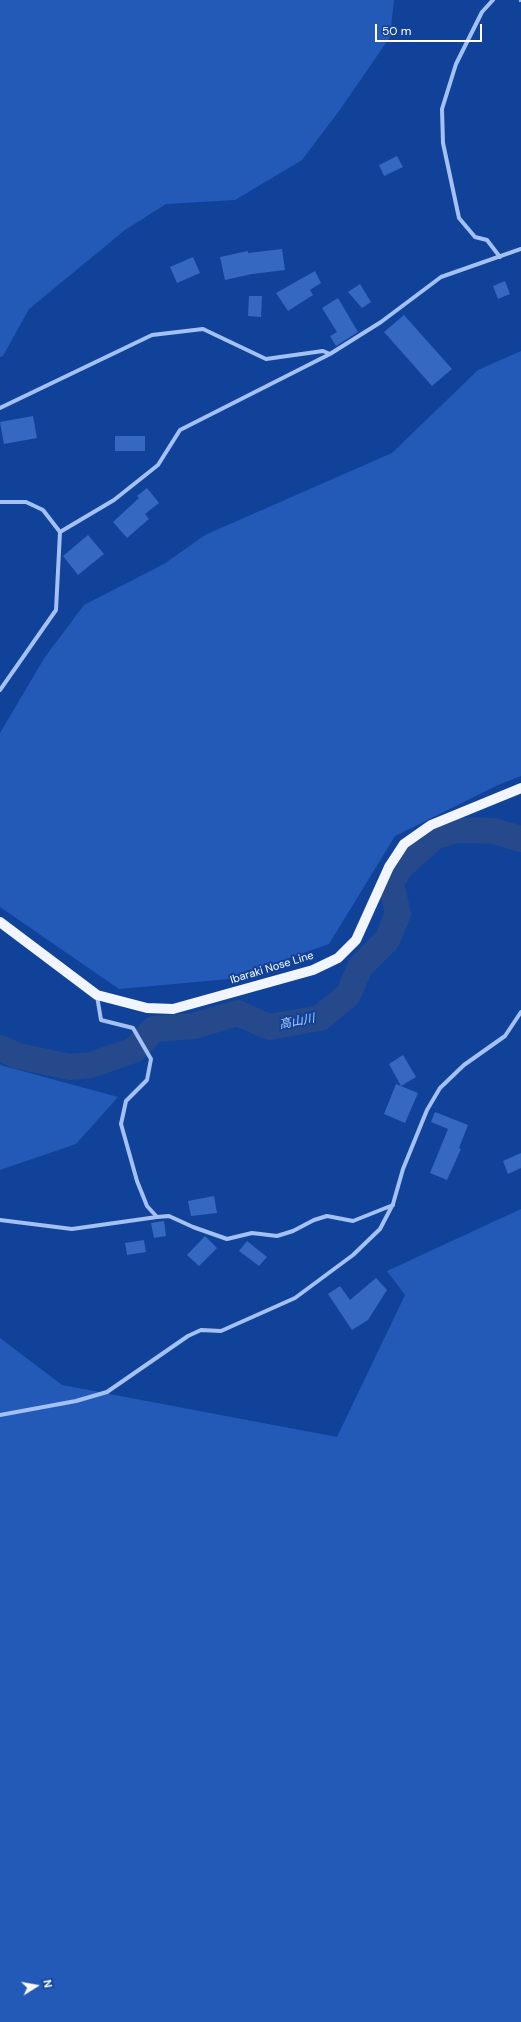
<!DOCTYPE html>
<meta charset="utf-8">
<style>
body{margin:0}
#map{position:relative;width:521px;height:2022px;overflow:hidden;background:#114299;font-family:"DM Sans",sans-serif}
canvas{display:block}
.north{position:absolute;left:16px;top:1966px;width:40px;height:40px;-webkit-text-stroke:3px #114299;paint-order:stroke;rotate:79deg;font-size:11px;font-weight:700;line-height:16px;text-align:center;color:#fff}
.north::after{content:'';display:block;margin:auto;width:14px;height:18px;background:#fff;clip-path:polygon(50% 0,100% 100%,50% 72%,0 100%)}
.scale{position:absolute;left:375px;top:24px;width:107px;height:18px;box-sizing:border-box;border:2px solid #fff;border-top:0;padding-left:5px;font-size:12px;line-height:14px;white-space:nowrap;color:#fff;-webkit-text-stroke:3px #114299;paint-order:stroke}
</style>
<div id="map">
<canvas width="521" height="2022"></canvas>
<div class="north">N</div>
<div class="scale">50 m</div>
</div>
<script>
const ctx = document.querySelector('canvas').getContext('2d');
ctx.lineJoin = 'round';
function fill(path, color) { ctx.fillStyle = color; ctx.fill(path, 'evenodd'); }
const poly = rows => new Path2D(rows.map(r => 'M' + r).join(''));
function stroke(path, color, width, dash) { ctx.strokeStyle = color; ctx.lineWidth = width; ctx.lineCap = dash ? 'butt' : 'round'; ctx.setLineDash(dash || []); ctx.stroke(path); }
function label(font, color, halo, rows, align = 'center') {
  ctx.font = font + ' "DM Sans","Noto Sans JP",sans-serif'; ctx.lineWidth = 4; ctx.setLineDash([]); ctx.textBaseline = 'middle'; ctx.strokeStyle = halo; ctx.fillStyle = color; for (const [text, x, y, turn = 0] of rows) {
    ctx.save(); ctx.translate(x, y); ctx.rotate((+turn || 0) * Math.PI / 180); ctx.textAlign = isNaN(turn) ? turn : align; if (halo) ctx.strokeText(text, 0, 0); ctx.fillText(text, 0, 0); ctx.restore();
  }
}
const green = poly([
 [0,0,394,0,390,37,339,111,302,160,235,200,166,204,125,230,29,309,3,356,0,357],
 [521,351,521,776,498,785,395,836,329,944,229,979,119,989,0,907,0,733,45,657,84,605,164,564,205,535,392,453,478,370],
 [0,1065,118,1097,76,1144,0,1170],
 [521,1209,521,2022,0,2022,0,1338,62,1385,337,1437,405,1295,387,1271]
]);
const river = poly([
 [0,1048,18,1056,70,1067,91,1065,134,1050,154,1029,194,1026,238,1013,269,1027,320,1018,348,995,360,967,387,940,398,914,391,883,400,868,434,837,456,830,494,831,521,839]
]);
const building = poly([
 [397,156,403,167,384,176,379,165],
 [282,249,285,270,252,274,225,280,220,257,248,251,248,253],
 [193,257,200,273,177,283,170,267],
 [315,271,321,283,310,290,313,295,288,311,276,293],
 [505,281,510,294,498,299,493,286],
 [360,284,371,302,362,308,348,292],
 [249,296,262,296,261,317,248,316],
 [338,298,358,332,336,346,330,336,337,332,322,308],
 [404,315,452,369,432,386,384,332],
 [33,416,37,438,4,444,0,422],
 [115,436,145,436,145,451,115,451],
 [147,488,159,503,145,514,149,519,127,538,113,522,139,498,137,496],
 [88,535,104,554,78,575,63,556],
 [403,1055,416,1077,401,1086,389,1064],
 [396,1084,418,1093,405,1123,384,1114],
 [435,1112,468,1125,459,1148,461,1149,447,1180,430,1173,448,1129,431,1122],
 [521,1153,521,1168,508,1174,503,1161],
 [214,1196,217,1213,191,1216,188,1201],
 [164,1221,166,1236,154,1238,151,1223],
 [205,1236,217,1248,199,1266,187,1255],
 [144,1240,146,1252,127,1255,125,1243],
 [247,1241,267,1257,259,1266,239,1251],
 [376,1278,387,1290,368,1320,352,1330,328,1294,340,1286,350,1300]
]);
const path = poly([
 [520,0,521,4]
]);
const street = poly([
 [493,0,482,12,456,64,442,109,443,143,459,218,475,237,487,240,500,257],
 [0,408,152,335,203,329,266,359,323,351,330,354],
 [0,502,26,502,43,510,60,532],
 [0,690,56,610,60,532,114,500,158,465,180,430,330,354,381,322,441,277,521,249],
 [97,996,101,1020,133,1028,151,1059,147,1080,126,1101,121,1124,137,1181,147,1206,157,1217,169,1216,193,1227,227,1239,252,1233,277,1236,293,1231,314,1220,327,1216,353,1221,393,1205],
 [0,1220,72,1229,157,1217],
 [0,1415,76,1401,107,1392,188,1336,201,1330,221,1331,295,1298,353,1255,380,1229,393,1204,403,1169,427,1110,440,1088,464,1065,505,1036,521,1012]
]);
const primary = poly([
 [0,922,97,995,147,1008,173,1009,313,970,338,958,356,940,389,867,404,844,431,825,521,788]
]);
const streetNames = [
 ["Ibaraki Nose Line",272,968,-17]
];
const waterNames = [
 ["高山川",297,1022,-11]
];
fill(green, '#235ab8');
stroke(river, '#25498a', 26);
fill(building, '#3568c0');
stroke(path, '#a3c1f4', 2.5, [2, 3]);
stroke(street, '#a3c1f4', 4);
stroke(primary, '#f0f5ff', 10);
label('11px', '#fff', '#114299', streetNames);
label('italic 12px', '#b0ccfb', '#114299', waterNames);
</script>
